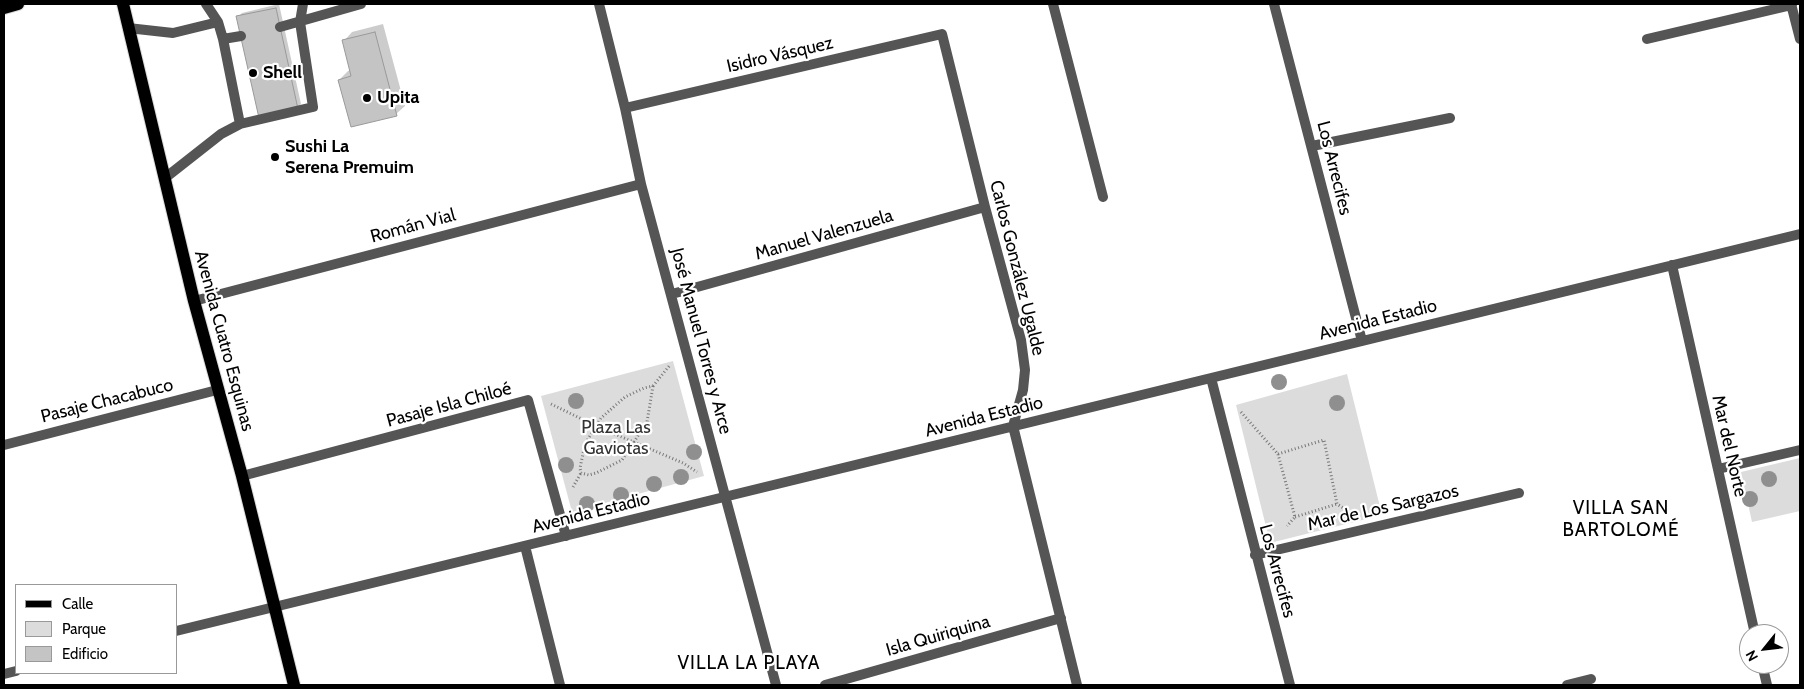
<!DOCTYPE html>
<meta charset="utf-8">
<style>
body{margin:0}
#map{position:relative;width:1804px;height:689px;overflow:hidden;background:#fff;font-family:Cabin,sans-serif}
canvas{display:block}
.frame{position:absolute;inset:0;border:5px solid #000;pointer-events:none}
.legend{position:absolute;left:15px;top:584px;width:162px;height:90px;box-sizing:border-box;background:#fff;border:1px solid #999;margin:0;padding:6px 9px;list-style:none;font-size:15px;color:#000}
.legend li{display:flex;align-items:center;gap:10px;height:25px}
.legend b{width:25px;border:1px solid #999}
.north{position:absolute;left:1739px;top:624px;width:50px;height:50px;box-sizing:border-box;background:#fff;border:1px solid #999;border-radius:50%;rotate:241deg;font-size:14px;font-weight:700;line-height:20px;text-align:center;color:#000}
.north::after{content:'';display:block;margin:auto;width:18px;height:22px;background:#000;clip-path:polygon(50% 0,100% 100%,50% 72%,0 100%)}
</style>
<div id="map">
<canvas width="1804" height="689"></canvas>
<div class="frame"></div>
<ul class="legend">
<li><b style="height:6px;background:#000"></b>Calle</li>
<li><b style="height:14px;background:#dcdcdc"></b>Parque</li>
<li><b style="height:14px;background:#c4c4c4"></b>Edificio</li>
</ul>
<div class="north">N</div>
</div>
<script>
const ctx = document.querySelector('canvas').getContext('2d');
ctx.lineJoin = 'round';
function fill(path, color) { ctx.fillStyle = color; ctx.fill(path, 'evenodd'); }
const poly = rows => new Path2D(rows.map(r => 'M' + r).join(''));
function stroke(path, color, width, dash) { ctx.strokeStyle = color; ctx.lineWidth = width; ctx.lineCap = dash ? 'butt' : 'round'; ctx.setLineDash(dash || []); ctx.stroke(path); }
function label(font, color, halo, rows, align = 'center') {
  ctx.font = font + ' Cabin,sans-serif'; ctx.lineWidth = 4.5; ctx.setLineDash([]); ctx.textBaseline = 'middle'; ctx.strokeStyle = halo; ctx.fillStyle = color; for (const [text, x, y, turn = 0] of rows) {
    ctx.save(); ctx.translate(x, y); ctx.rotate((+turn || 0) * Math.PI / 180); ctx.textAlign = isNaN(turn) ? turn : align; if (halo) ctx.strokeText(text, 0, 0); ctx.fillText(text, 0, 0); ctx.restore();
  }
}
const green = poly([
 [673,361,704,476,572,512,541,396],
 [1347,374,1382,515,1270,543,1236,405],
 [1800,458,1800,511,1752,522,1741,472]
]);
const shadow = poly([
 [279,4,301,104,297,108,238,17,242,13],
 [383,24,405,106,396,114,339,80,348,71,351,70,344,41,352,32]
]);
const building = poly([
 [276,8,298,109,259,118,236,16,276,8],
 [375,32,397,116,351,127,338,80,351,76,342,40,375,32]
]);
const path = poly([
 [653,386,647,422,622,460,596,473,589,475,581,473,580,468,585,444,601,418,625,397,644,388,653,386],
 [653,386,670,365],
 [551,404,596,426,683,463,697,472],
 [1241,412,1278,454,1295,517,1287,526],
 [1278,454,1324,440,1337,504,1348,511],
 [573,487,581,473],
 [1295,517,1337,504]
]);
const service = poly([
 [206,4,218,22,223,39],
 [1053,4,1103,197],
 [280,27,361,4],
 [128,28,173,33,218,22],
 [240,124,223,39,241,36],
 [165,178,221,134,240,124,313,107,300,22,303,4]
]);
const minor = poly([
 [599,4,625,108,641,184,776,685],
 [1274,4,1362,341],
 [1791,4,1800,39],
 [1647,39,1792,5],
 [625,108,942,34,985,207,1021,340,1025,370,1023,390,1013,426,1077,685],
 [1312,146,1450,118],
 [1672,265,1755,634],
 [672,294,985,207],
 [194,301,641,184],
 [1211,378,1290,685],
 [4,445,217,390],
 [1718,469,1800,450],
 [242,476,528,400,566,536],
 [525,546,560,685],
 [1255,555,1519,493],
 [176,631,1800,234],
 [1762,664,1767,685],
 [4,674,16,671],
 [825,685,1061,618],
 [1567,685,1591,679]
]);
const primary = poly([
 [123,4,194,301,242,476,294,685],
 [4,8,18,4]
]);
const trees = [
 [1279,382],
 [576,401],
 [1337,403],
 [694,452],
 [566,465],
 [681,477],
 [1769,479],
 [654,484],
 [621,495],
 [1750,499],
 [587,504]
];
const markers = [
 [253,73,5,"#000"],
 [367,98,5,"#000"],
 [275,157,5,"#000"]
];
const streetNames = [
 ["Isidro Vásquez",780,55,-13],
 ["Los Arrecifes",1334,168,76],
 ["Román Vial",413,226,-15],
 ["Manuel Valenzuela",824,235,-16],
 ["Carlos González Ugalde",1017,268,76],
 ["Avenida Estadio",1378,320,-14],
 ["Avenida Cuatro Esquinas",224,341,75],
 ["José Manuel Torres y Arce",701,341,75],
 ["Pasaje Chacabuco",107,401,-14],
 ["Pasaje Isla Chiloé",449,405,-15],
 ["Avenida Estadio",984,417,-14],
 ["Mar del Norte",1729,446,77],
 ["Mar de Los Sargazos",1383,508,-13],
 ["Avenida Estadio",591,513,-14],
 ["Los Arrecifes",1277,571,75],
 ["Isla Quiriquina",938,636,-16]
];
const poiNames = [
 ["Shell",263,73],
 ["Upita",377,98],
 ["Sushi La",285,147],
 ["Serena Premuim",285,168]
];
const parkNames = [
 ["Plaza Las",616,428],
 ["Gaviotas",616,449]
];
const neighbourhoodNames = [
 ["VILLA SAN",1621,508],
 ["BARTOLOMÉ",1621,530],
 ["VILLA LA PLAYA",749,663]
];
fill(green, '#dcdcdc');
fill(shadow, '#0003');
fill(building, '#c4c4c4');
stroke(building, '#999', 1);
stroke(primary, '#dbdbdb', 14);
stroke(path, '#777', 3, [1, 2.5]);
stroke(service, '#555', 10);
stroke(minor, '#555', 10);
stroke(primary, '#000', 12);
ctx.fillStyle = '#8f8f8f';
for (const [x, y] of trees) { ctx.beginPath(); ctx.arc(x, y, 8, 0, 2 * Math.PI); ctx.fill(); }
for (const [x, y, r, color] of markers) { const dot = new Path2D(); dot.arc(x, y, r, 0, 2 * Math.PI); ctx.fillStyle = color; ctx.fill(dot); stroke(dot, '#fff', 2); }
label('18px', '#000', '#fff', streetNames);
label('bold 18px', '#000', '#fff', poiNames, 'left');
label('18px', '#333', '#fff', parkNames);
ctx.letterSpacing = '1px';
label('19px', '#000', '#fff', neighbourhoodNames);
ctx.letterSpacing = '0px';
</script>
